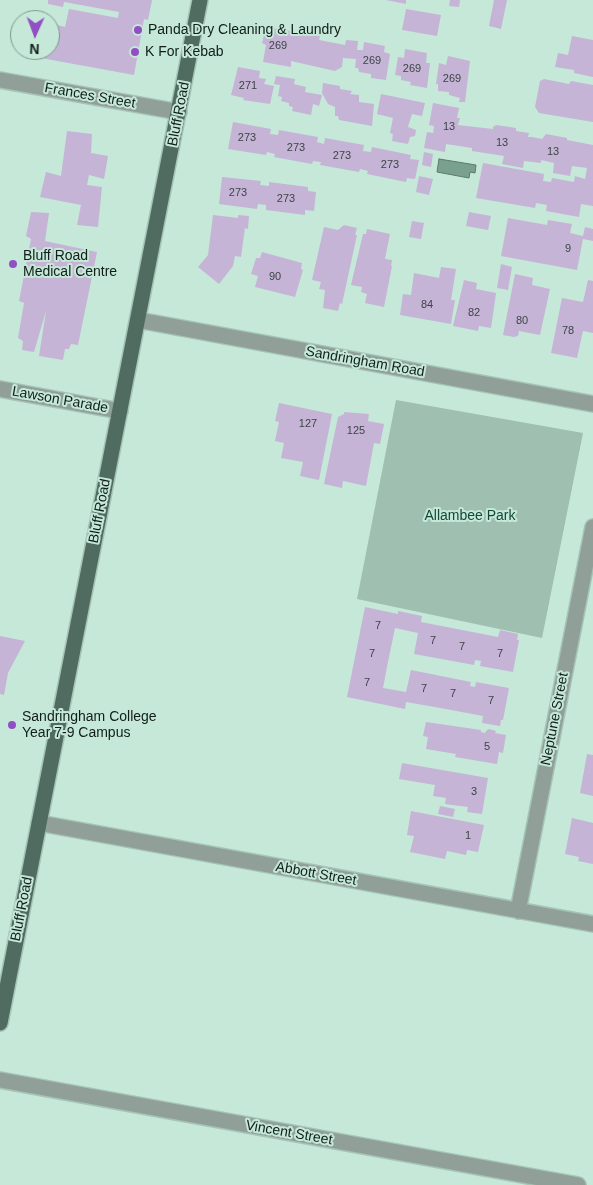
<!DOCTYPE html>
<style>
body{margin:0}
#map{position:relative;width:593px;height:1185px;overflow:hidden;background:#c5e8d9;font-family:Arial,sans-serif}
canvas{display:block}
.north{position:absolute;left:10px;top:10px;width:50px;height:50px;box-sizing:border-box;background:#c5e8d9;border:1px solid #7d978c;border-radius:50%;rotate:182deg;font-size:14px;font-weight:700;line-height:20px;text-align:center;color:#111e19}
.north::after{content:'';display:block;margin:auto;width:18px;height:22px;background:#924fc4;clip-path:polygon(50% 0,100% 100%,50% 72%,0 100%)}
</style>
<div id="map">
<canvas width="593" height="1185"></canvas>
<div class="north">N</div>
</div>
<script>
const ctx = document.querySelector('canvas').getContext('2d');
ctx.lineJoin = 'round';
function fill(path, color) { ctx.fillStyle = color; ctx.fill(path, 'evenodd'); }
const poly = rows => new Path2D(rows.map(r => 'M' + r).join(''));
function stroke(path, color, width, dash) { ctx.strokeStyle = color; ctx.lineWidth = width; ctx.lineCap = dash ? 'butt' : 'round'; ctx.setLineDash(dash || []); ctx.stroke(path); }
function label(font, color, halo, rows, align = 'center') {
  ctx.font = font + ' Arial,sans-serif'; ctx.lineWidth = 4; ctx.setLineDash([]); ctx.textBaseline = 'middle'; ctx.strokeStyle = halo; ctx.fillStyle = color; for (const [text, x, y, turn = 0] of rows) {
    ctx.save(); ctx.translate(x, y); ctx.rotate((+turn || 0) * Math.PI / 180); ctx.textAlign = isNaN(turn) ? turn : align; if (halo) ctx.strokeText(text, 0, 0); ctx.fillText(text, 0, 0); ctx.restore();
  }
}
const green = poly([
 [396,400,583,433,542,638,357,599]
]);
const water = poly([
 [439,159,476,165,475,173,470,172,469,178,437,172,439,159]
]);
const building = poly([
 [48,0,152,0,148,20,144,19,134,75,41,58,42,50,50,50,50,23,65,27,69,9,118,18,119,12,64,2,63,7,48,4],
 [386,0,406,0,406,4],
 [450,0,460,0,459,7,449,6],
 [494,0,507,0,501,29,489,26],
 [406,9,441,15,437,36,402,30],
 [266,27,320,36,319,40,345,45,346,40,358,41,357,50,363,50,364,42,385,46,384,52,390,54,386,80,371,78,371,74,359,72,358,68,355,68,356,59,343,58,342,67,335,71,291,61,291,67,263,62,266,45,262,43],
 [572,36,593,40,593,77,574,73,574,70,555,67,558,53,568,55],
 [405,49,427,53,426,63,430,63,427,88,410,85,411,82,401,80,401,76,395,75,398,57,404,58],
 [448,56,470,61,465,102,459,102,460,98,449,95,449,92,438,91,438,84,436,84,439,63,446,65],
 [238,67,260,71,259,78,266,79,264,84,274,86,270,104,243,100,244,98,231,95],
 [276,76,295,79,294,84,306,87,305,92,322,95,319,106,313,104,311,115,292,111,293,107,289,106,289,103,281,101,282,97,278,96,280,85,274,84],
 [544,79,569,84,571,81,593,85,593,122,539,113,535,107,540,81],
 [323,83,340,86,340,89,352,91,350,94,359,95,359,102,374,104,372,126,339,120,338,116,335,116,335,107,328,104,322,93],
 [381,94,425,103,422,116,412,114,408,127,416,130,415,136,410,137,408,144,392,141,393,134,390,133,393,118,377,114],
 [433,103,459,108,457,118,460,118,458,125,493,129,493,127,496,125,516,128,516,131,529,133,528,137,532,137,542,139,546,134,567,138,567,140,593,145,593,206,581,204,579,217,546,211,547,205,536,203,535,208,476,198,483,163,544,174,543,181,551,182,552,178,574,182,575,176,585,179,587,168,572,166,570,176,553,173,554,163,541,160,541,163,524,161,523,168,502,164,504,156,472,151,472,148,446,144,445,152,424,148,427,132,433,133,434,126,429,125],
 [233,122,271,129,270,134,278,135,279,130,318,137,317,142,324,144,325,138,364,145,363,151,371,152,372,147,411,155,410,159,419,160,415,179,407,178,406,182,367,174,368,171,360,169,359,172,320,165,321,162,313,161,312,164,274,157,275,154,267,152,266,155,228,149],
 [67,131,92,134,91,153,108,156,104,179,89,175,87,185,102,187,98,227,77,225,81,205,40,197,46,172,61,176],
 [424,152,433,154,431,167,422,165],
 [419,176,433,179,429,195,416,192],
 [222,177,261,181,260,185,269,186,269,182,308,187,308,191,316,192,314,211,305,210,305,215,266,210,266,205,258,204,257,209,219,204],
 [31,212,49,213,45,241,97,252,78,345,71,344,69,349,65,349,63,360,39,356,46,311,34,352,22,350,23,341,18,338,24,303,19,301,31,239,26,236],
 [469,212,491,216,488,230,466,226],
 [213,215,238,218,238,215,249,216,248,229,245,228,241,257,235,256,233,266,219,284,198,267,208,255],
 [508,218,547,225,548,220,572,224,570,233,583,236,585,227,593,229,593,241,583,239,577,270,501,256],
 [412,221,424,223,421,239,409,237],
 [344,225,357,228,355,235,357,235,342,304,340,303,338,311,323,308,325,290,319,289,321,282,312,280,324,227,338,230],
 [367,229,390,234,385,259,392,260,391,266,392,266,384,307,365,303,367,294,361,292,362,287,351,285,363,234,366,234],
 [262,252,302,263,301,269,303,270,295,297,255,287,258,276,251,274,256,258,260,258],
 [501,264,512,267,508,290,497,288],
 [441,267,456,269,451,300,455,300,451,324,400,315,403,294,411,295,414,273,439,278],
 [515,274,533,278,532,285,550,289,540,335,519,331,518,336,514,337,503,335],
 [464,280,477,283,476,289,496,293,491,328,479,326,478,331,453,326],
 [588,280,593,281,593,333,583,331,577,358,551,353,562,298,583,302],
 [279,403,332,414,319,480,300,476,303,462,281,458,284,443,275,441,279,422,275,421],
 [344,412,369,414,368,421,384,424,380,444,374,443,366,486,343,481,342,488,324,484,338,417,344,414],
 [365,607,398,614,398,611,422,616,421,622,498,637,500,630,518,634,517,640,519,640,513,672,480,666,481,661,475,660,474,665,414,654,418,633,395,628,386,672,383,688,406,692,411,670,471,682,470,686,475,687,476,682,509,688,503,720,501,720,500,726,482,723,483,716,435,707,406,702,405,709,347,697],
 [0,636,25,641,8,673,4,695,0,694],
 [426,722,481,730,481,732,485,733,486,731,489,729,496,731,495,733,506,735,503,753,499,752,497,764,455,757,456,754,426,749,428,737,423,736],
 [587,754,593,755,593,796,580,793],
 [402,763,488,778,482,814,467,812,468,807,445,804,446,798,433,796,435,785,399,779],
 [440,806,455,809,453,817,438,814],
 [411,811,484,825,478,852,467,850,466,855,447,851,445,859,410,852,414,836,407,835],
 [572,818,593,823,593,864,578,861,579,857,565,854]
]);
const minor = poly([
 [0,80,179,112],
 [138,320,593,404],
 [0,389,120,411],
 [39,823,593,924],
 [518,911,593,527],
 [0,1080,578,1185]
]);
const major = poly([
 [0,1023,200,0]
]);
const markers = [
 [138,30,5,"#924fc4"],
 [135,52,5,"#924fc4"],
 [13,264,5,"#924fc4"],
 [12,725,5,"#924fc4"]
];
const numberNames = [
 ["269",278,46],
 ["269",372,61],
 ["269",412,69],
 ["269",452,79],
 ["271",248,86],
 ["13",449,127],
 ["273",247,138],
 ["13",502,143],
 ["273",296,148],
 ["13",553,152],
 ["273",342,156],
 ["273",390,165],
 ["273",238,193],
 ["273",286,199],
 ["9",568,249],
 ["90",275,277],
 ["84",427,305],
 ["82",474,313],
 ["80",522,321],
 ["78",568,331],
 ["127",308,424],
 ["125",356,431],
 ["7",378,626],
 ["7",433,641],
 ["7",462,647],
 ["7",372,654],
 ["7",500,654],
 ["7",367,683],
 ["7",424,689],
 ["7",453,694],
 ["7",491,701],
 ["5",487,747],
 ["3",474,792],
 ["1",468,836]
];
const poiNames = [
 ["Panda Dry Cleaning & Laundry",148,30],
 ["K For Kebab",145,52],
 ["Bluff Road",23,256],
 ["Medical Centre",23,272],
 ["Sandringham College",22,717],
 ["Year 7-9 Campus",22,733]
];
const streetNames = [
 ["Frances Street",90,96,10],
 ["Bluff Road",179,114,-79],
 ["Sandringham Road",365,362,10],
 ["Lawson Parade",60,400,10],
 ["Bluff Road",100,511,-79],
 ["Neptune Street",555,719,-79],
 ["Abbott Street",316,874,10],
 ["Bluff Road",22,909,-79],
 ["Vincent Street",289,1133,10]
];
const parkNames = [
 ["Allambee Park",470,516]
];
fill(green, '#9fbfb0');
fill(water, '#7aa190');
stroke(water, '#5a7a6c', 1);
fill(building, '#c5b4d6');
stroke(minor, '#a5c4b6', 18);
stroke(major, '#a5c4b6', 18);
stroke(minor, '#919f99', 15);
stroke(major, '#506b5f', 15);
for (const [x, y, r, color] of markers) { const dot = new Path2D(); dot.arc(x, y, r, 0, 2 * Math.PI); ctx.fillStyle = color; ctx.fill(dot); stroke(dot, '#c5e8d9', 2); }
label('11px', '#3e4448', null, numberNames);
label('14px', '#111e19', '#c5e8d9', poiNames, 'left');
label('14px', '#111e19', '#c5e8d9', streetNames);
label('14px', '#134836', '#c5e8d9', parkNames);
</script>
